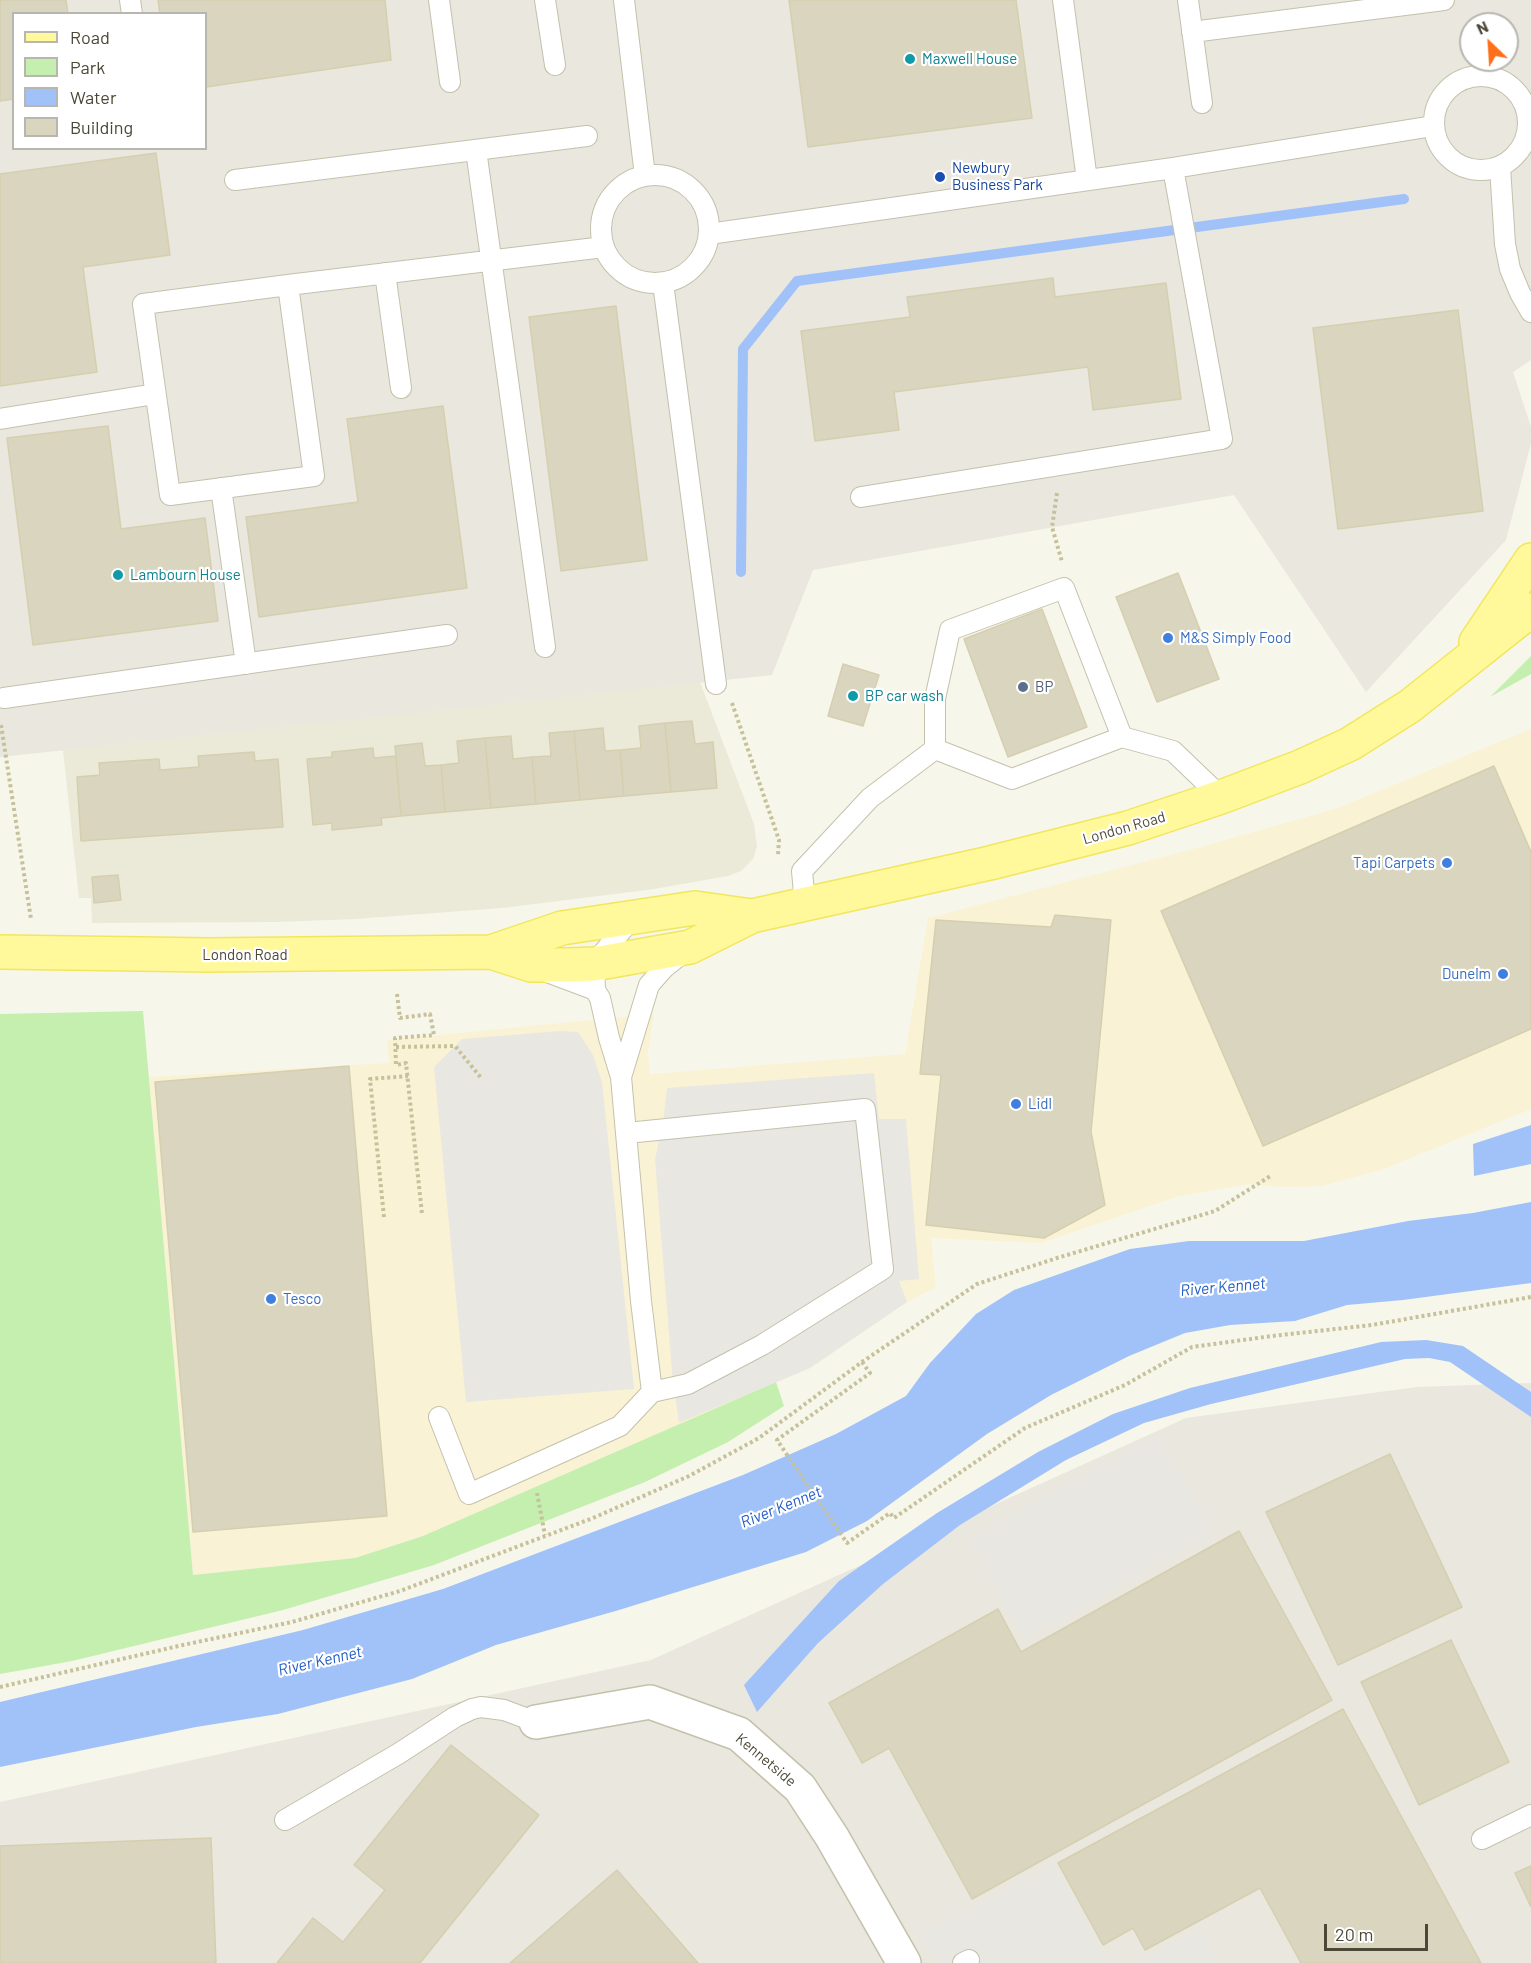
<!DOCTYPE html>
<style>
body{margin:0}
#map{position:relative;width:1531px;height:1963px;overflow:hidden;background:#f7f6ea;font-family:Barlow,sans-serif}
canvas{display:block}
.legend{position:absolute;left:12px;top:12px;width:195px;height:138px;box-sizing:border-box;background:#fff;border:2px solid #b7b6af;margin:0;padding:8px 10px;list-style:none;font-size:18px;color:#4c4837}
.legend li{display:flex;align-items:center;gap:12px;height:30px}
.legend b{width:30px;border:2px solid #b7b6af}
.north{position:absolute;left:1459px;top:12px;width:60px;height:60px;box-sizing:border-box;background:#fff;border:2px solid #b7b6af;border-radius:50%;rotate:335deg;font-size:16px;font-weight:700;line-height:24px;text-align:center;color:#4c4837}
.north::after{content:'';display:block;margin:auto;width:21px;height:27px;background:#ff6f19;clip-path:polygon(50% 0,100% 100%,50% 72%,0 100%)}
.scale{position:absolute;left:1324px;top:1924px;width:104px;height:27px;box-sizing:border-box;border:3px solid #4c4837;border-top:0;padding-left:8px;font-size:18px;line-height:21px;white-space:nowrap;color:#4c4837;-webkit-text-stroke:4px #fff;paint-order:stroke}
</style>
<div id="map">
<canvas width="1531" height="1963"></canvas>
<ul class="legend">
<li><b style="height:8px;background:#fff99b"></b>Road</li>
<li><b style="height:16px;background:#c4efaf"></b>Park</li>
<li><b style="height:16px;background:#a1c1f9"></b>Water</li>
<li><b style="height:16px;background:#dad5be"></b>Building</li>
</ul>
<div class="north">N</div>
<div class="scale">20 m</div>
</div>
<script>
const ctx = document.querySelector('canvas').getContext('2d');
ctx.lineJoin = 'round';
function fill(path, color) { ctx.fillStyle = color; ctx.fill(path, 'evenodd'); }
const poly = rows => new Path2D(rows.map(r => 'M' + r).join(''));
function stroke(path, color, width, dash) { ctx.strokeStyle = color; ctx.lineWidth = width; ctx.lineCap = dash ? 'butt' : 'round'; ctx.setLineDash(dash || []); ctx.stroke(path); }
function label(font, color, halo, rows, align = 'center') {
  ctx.font = font + ' Barlow,sans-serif'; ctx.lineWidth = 4.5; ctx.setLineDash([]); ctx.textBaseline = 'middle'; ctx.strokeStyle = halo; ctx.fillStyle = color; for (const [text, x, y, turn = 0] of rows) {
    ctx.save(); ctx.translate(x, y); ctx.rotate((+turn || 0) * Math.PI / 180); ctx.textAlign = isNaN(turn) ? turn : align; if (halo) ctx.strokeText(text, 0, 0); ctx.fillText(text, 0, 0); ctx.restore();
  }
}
const residential = poly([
 [700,682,754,824,757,846,753,859,741,871,728,876,654,889,502,908,355,919,276,922,92,923,91,898,79,898,63,750]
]);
const commercial = poly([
 [1531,729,1531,1109,1381,1170,1322,1186,1282,1187,1249,1184,1179,1196,1041,1243,931,1238,936,1287,907,1302,810,1368,423,1536,355,1558,193,1575,149,1077,389,1063,387,1040,654,1014,648,1052,650,1074,905,1054,928,918,1197,848,1335,809]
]);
const industrial = poly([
 [0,0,1531,0,1531,360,1513,372,1531,427,1531,443,1506,540,1366,692,1234,495,813,570,772,675,0,757],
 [14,14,206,14,206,148,14,148],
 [1471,24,1507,24,1507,60,1471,60],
 [1531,1383,1531,1963,0,1963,0,1802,651,1660,1186,1418,1417,1387]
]);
const green = poly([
 [1531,656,1531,674,1490,697],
 [143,1011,193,1575,355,1558,423,1536,776,1382,784,1406,728,1442,645,1482,434,1565,283,1610,72,1661,0,1674,0,1014]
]);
const parking = poly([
 [560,1031,578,1032,593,1055,602,1082,634,1389,466,1402,434,1067,462,1039],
 [874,1073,879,1119,906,1119,919,1279,899,1281,907,1302,810,1368,679,1423,672,1371,655,1160,664,1115,667,1088],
 [1158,1434,1213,1534,1025,1637,970,1538],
 [1055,1863,1108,1963,943,1963,918,1936],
 [1200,1930,1218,1963,1137,1963]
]);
const water = poly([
 [1531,1125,1531,1164,1474,1176,1473,1144],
 [1531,1202,1531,1283,1403,1300,1347,1305,1295,1321,1230,1325,1185,1333,1129,1356,1051,1395,987,1434,867,1521,806,1552,619,1610,496,1645,412,1679,278,1714,196,1727,0,1767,0,1702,303,1630,443,1589,743,1475,836,1434,906,1396,930,1363,976,1314,1014,1290,1130,1249,1189,1241,1304,1241,1408,1221,1473,1213],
 [1426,1340,1463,1346,1531,1392,1531,1417,1450,1362,1429,1358,1405,1359,1211,1404,1144,1423,1066,1460,960,1525,883,1584,818,1643,757,1712,744,1685,839,1581,937,1513,1038,1452,1113,1414,1190,1388,1381,1342]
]);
const stream = poly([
 [741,572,743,349,797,281,1404,199]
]);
const building = poly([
 [0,0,66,0,68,14,14,14,14,99,0,101,0,0],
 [158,0,385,0,391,60,206,87,206,14,160,14,158,0],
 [789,0,1016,0,1032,118,808,147,789,0],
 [156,153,170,255,83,267,97,372,0,386,0,174,156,153],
 [1053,278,1055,297,1166,283,1181,399,1093,410,1088,367,894,392,899,430,815,441,801,331,910,317,907,297,1053,278],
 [616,306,647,560,561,571,529,317,616,306],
 [1458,310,1483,511,1338,529,1313,328,1458,310],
 [443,406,467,588,259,617,246,517,358,502,347,419,443,406],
 [108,426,121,529,205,518,218,621,33,645,7,438,108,426],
 [1178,573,1219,679,1157,702,1116,597,1178,573],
 [1042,609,1087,727,1008,757,964,639,1042,609],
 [843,664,879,675,863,726,828,716,843,664],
 [692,721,695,744,713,742,717,788,671,792,665,723,692,721],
 [665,723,671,792,624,796,620,750,641,748,639,726,665,723],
 [603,728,605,751,620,750,624,796,580,800,574,731,603,728],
 [574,731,580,800,536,804,532,757,551,756,549,733,574,731],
 [511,736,513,759,532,757,536,804,491,808,485,738,511,736],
 [485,738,491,808,445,812,441,765,459,763,457,741,485,738],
 [422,743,425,766,441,765,445,812,401,816,395,746,422,743],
 [373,748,374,758,396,756,401,816,381,818,382,825,332,830,332,823,313,825,307,759,332,757,332,752,373,748],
 [254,752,255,761,278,759,283,827,81,841,77,777,100,775,99,763,159,759,160,770,199,767,198,756,254,752],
 [1494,766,1531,852,1531,1029,1263,1146,1161,911,1494,766],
 [118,875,121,900,94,903,92,877,118,875],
 [1055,915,1111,920,1091,1132,1105,1205,1044,1238,926,1225,941,1075,920,1074,936,920,1051,927,1055,915],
 [349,1066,387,1516,193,1532,155,1082,349,1066],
 [1390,1454,1462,1607,1338,1665,1266,1512,1390,1454],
 [1239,1531,1332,1700,972,1899,889,1748,862,1763,829,1703,998,1609,1021,1652,1239,1531],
 [1451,1640,1509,1762,1419,1805,1361,1682,1451,1640],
 [1343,1709,1481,1963,1301,1963,1260,1888,1145,1950,1133,1928,1103,1945,1058,1863,1343,1709],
 [451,1745,539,1815,420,1963,277,1963,313,1918,343,1942,385,1890,354,1865,451,1745],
 [211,1838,216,1963,0,1963,0,1846,211,1838],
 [1531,1866,1531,1907,1515,1873,1531,1866],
 [617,1870,698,1963,510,1963,617,1870]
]);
const path = poly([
 [1057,493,1052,527,1062,562],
 [732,703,779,840,778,855],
 [1,725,31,919],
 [397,994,400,1018,430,1014,434,1035,395,1038,396,1065,406,1063,422,1214],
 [396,1047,455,1046,482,1079],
 [384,1217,370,1079,408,1076],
 [862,1362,870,1373,777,1440,847,1543,890,1513,894,1518,1025,1428,1125,1385,1192,1347,1272,1336,1372,1325,1531,1297],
 [537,1493,545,1535],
 [0,1687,183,1645,292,1622,400,1591,593,1518,689,1476,759,1438,862,1362,977,1284,1057,1258,1215,1211,1272,1175]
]);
const lane = poly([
 [130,0,132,14],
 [439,0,450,82],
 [545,0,555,65],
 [624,0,645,176],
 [1063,0,1087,180],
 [1188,0,1202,103],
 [1192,32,1444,0],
 '1434 123a47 47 0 1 1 94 0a47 47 0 1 1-94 0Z',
 [476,150,545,647],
 [1500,167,1505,244,1510,269,1520,293,1531,312],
 '601 229a54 54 0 1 1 108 0a54 54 0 1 1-108 0Z',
 [235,180,587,136],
 [709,234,1173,168,1433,126],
 [385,273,401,388],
 [663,283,716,684],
 [288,285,314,476,170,495,143,304,288,285,604,247],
 [0,419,155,394],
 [221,488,246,664],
 [861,497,1222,439,1173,168],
 [4,698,447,635],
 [935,749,935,699,950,630,1064,588,1122,737],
 [935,749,1012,779,1122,737,1173,751,1221,797],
 [805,904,802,871,870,798,935,749],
 [547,972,595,990],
 [621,1077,649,985,664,968,684,952],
 [627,1133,865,1109,883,1269,762,1345,688,1384,652,1392],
 [439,1417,469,1494,620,1426,652,1392,641,1301,621,1077,609,1038,600,998,595,990,594,964,632,918],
 [285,1820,398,1754,455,1717,472,1709,481,1707,504,1710,536,1722],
 [1482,1839,1531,1815],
 [963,1963,969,1960]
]);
const street = poly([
 [536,1722,650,1702,739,1734,800,1788,832,1837,904,1963]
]);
const primary = poly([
 [1476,642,1531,560],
 [0,952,209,955,491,952,562,928,695,908,752,916],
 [491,952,531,965,569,965,594,964,690,947,752,916,990,863,1128,828,1221,797,1300,767,1350,744,1410,706,1531,610]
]);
const markers = [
 [910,59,6,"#0f9aa8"],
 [940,177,6,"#1a4fb4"],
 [118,575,6,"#0f9aa8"],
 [1168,638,6,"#3f7fe0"],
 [1023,687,6,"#5c6f8a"],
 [853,696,6,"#0f9aa8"],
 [1447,863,6,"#3f7fe0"],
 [1503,974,6,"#3f7fe0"],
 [1016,1104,6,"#3f7fe0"],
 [271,1299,6,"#3f7fe0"]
];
const cultureNames = [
 ["Maxwell House",922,59],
 ["Lambourn House",130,575],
 ["BP car wash",865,696]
];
const transitNames = [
 ["Newbury",952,168],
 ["Business Park",952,185]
];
const shopNames = [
 ["M&S Simply Food",1180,638],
 ["Tapi Carpets",1435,863,"right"],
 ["Dunelm",1491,974,"right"],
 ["Lidl",1028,1104],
 ["Tesco",283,1299]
];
const serviceNames = [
 ["BP",1035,687]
];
const streetNames = [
 ["London Road",1124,828,-16],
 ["London Road",245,955],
 ["Kennetside",766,1760,40]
];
const waterNames = [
 ["River Kennet",1223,1287,-5],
 ["River Kennet",781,1507,-22],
 ["River Kennet",320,1661,-13]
];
fill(residential, '#ebe9d8');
fill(commercial, '#faf2d4');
fill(industrial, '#e9e7de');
fill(green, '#c4efaf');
fill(parking, '#e8e7e2');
fill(water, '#a1c1f9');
stroke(stream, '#a1c1f9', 10);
fill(building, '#dad5be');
stroke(building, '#d5cfb0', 1.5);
stroke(lane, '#c4c1ab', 22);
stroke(street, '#c4c1ab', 36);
stroke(primary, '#f2e65d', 36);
stroke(path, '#c7c19b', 4, [3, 3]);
stroke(lane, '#fff', 20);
stroke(street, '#fff', 33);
stroke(primary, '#fff99b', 33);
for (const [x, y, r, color] of markers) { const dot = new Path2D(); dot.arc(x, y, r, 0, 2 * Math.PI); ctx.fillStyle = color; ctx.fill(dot); stroke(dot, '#fff', 2); }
label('15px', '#0d838f', '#fff', cultureNames, 'left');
label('15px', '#164399', '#fff', transitNames, 'left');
label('15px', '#366cbe', '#fff', shopNames, 'left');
label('15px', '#4e5e75', '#fff', serviceNames, 'left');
label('15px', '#4c4837', '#fff', streetNames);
label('italic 16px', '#225cc6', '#fff', waterNames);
</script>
